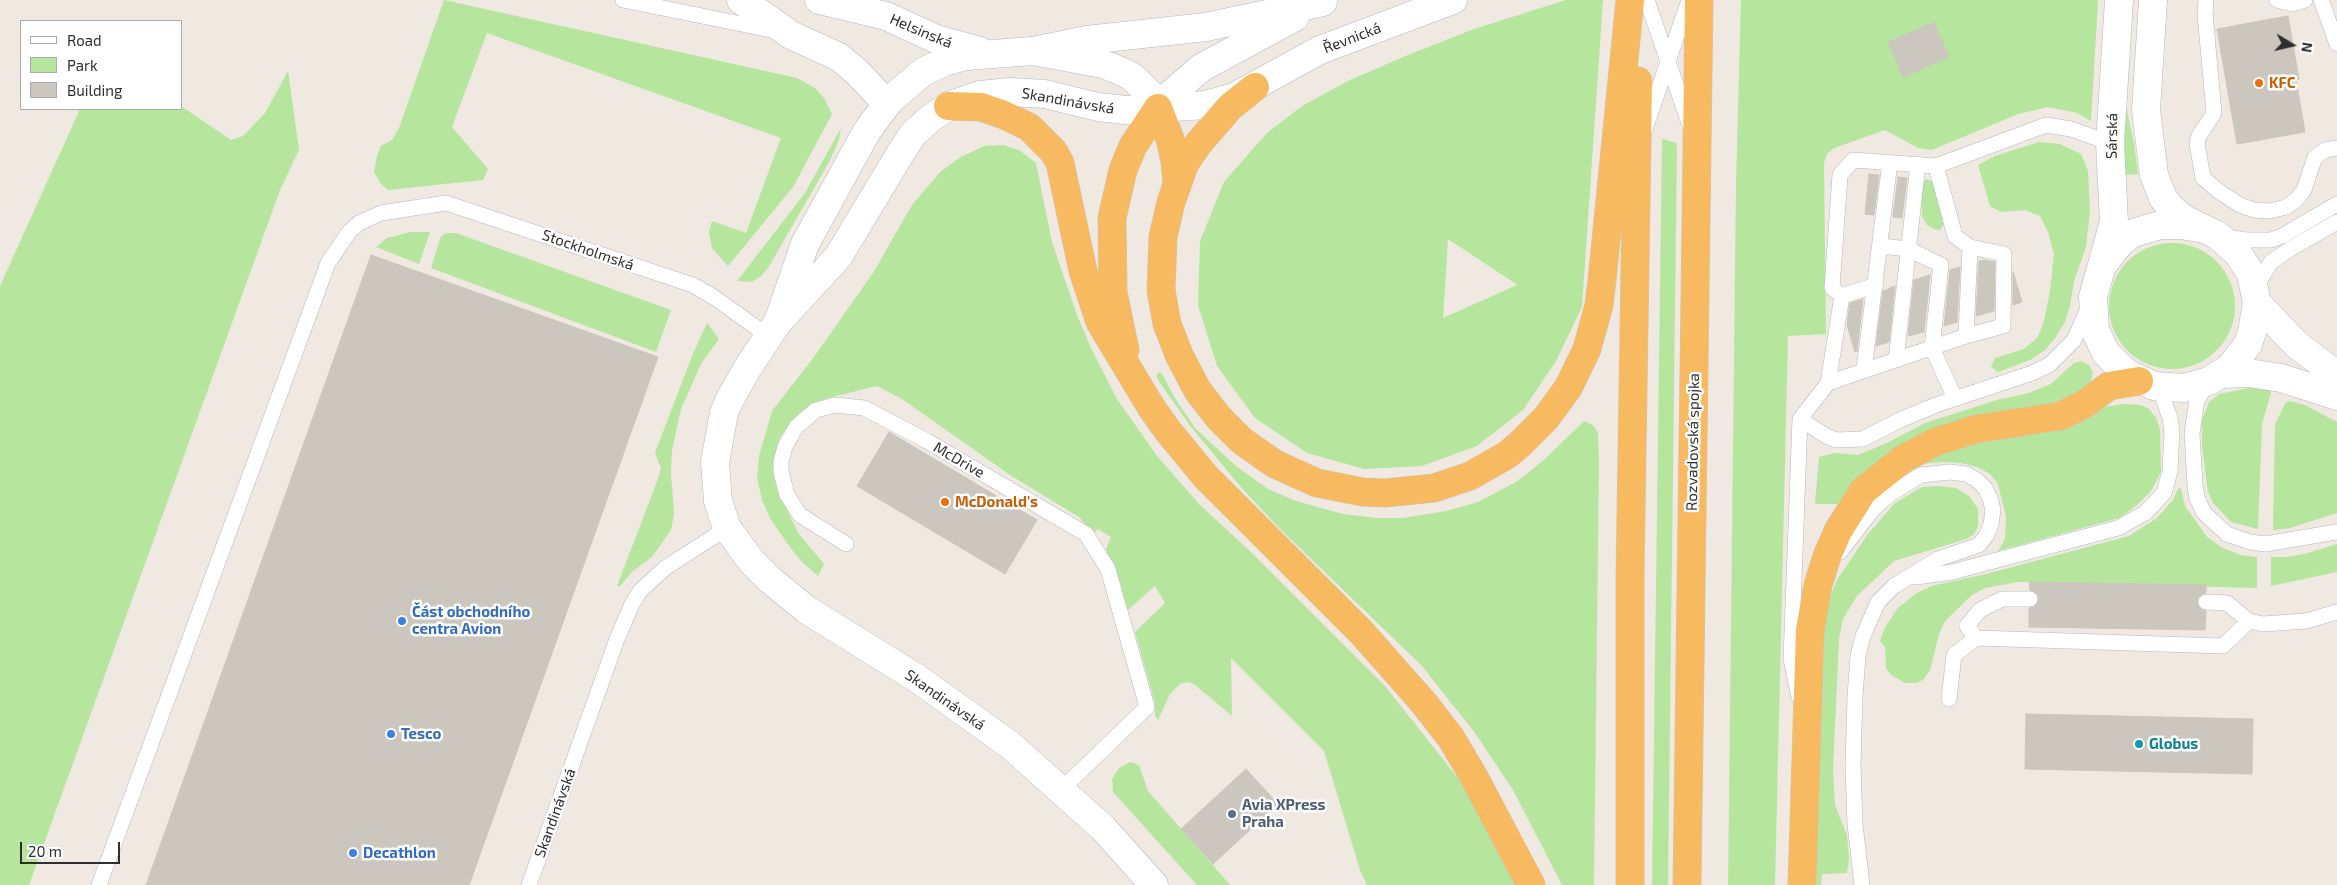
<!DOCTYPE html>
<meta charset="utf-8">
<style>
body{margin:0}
#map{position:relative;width:2337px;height:885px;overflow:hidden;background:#efe9e1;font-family:"Exo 2",sans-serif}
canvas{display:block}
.legend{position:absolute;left:20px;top:20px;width:162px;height:90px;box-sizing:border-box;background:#fff;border:1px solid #ababab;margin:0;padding:6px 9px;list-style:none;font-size:15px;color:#2e2e2e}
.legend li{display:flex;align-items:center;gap:10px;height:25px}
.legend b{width:25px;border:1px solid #ababab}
.north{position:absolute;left:2267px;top:20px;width:50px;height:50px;-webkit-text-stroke:4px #fff;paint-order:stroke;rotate:99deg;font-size:14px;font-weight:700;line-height:20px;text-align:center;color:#2e2e2e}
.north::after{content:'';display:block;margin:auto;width:18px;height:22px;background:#2e2e2e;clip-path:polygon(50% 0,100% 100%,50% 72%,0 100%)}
.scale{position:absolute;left:20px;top:842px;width:100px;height:22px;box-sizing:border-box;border:2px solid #2e2e2e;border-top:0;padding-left:6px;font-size:15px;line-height:18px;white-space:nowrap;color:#2e2e2e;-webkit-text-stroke:4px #fff;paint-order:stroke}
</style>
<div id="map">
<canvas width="2337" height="885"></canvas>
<ul class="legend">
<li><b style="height:6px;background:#fff"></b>Road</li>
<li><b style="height:14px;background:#b6e59e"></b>Park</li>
<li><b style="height:14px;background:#cbc7bf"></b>Building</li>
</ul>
<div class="north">N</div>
<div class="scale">20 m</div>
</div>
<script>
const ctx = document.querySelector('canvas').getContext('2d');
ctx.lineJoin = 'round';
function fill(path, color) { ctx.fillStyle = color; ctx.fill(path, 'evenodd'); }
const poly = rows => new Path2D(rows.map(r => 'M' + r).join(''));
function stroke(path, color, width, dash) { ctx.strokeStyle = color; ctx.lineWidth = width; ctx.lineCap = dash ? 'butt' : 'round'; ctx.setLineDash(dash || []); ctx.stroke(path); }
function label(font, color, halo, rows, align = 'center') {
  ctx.font = font + ' "Exo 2",sans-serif'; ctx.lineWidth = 5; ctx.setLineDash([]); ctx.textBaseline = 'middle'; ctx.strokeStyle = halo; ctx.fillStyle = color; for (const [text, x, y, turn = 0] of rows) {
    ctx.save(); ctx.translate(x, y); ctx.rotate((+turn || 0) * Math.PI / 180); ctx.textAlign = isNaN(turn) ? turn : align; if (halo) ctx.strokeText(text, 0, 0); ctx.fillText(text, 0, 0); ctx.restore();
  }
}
const green = poly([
 [444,0,797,78,815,88,824,98,832,114,793,187,728,266,712,248,709,232,712,221,746,233,781,138,487,33,452,127,488,169,483,180,388,190,381,184,374,172,377,156,381,146,392,140,399,128],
 [1566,0,1603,0,1582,307,1556,361,1523,410,1477,446,1422,466,1364,469,1307,453,1255,418,1217,366,1198,305,1200,241,1224,182,1267,133,1302,106,1348,81,1403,57,1474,29],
 [1448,239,1516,284,1517,285,1443,318],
 [1741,0,2098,0,2091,121,2077,113,2048,107,2018,114,1932,150,1918,148,1885,130,1834,148,1827,154,1824,163,1826,334,1788,336,1775,885,1728,885,1736,185],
 [1934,22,1949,57,1904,77,1888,42],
 [288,71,299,150,280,190,29,885,0,885,0,286,80,109,181,109,181,106,231,140,243,136,265,113],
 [2125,102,2134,143,2138,174,2124,175],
 [841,128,839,140,829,162,768,268,761,276,752,282,737,281,805,193],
 [1662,139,1677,143,1668,885,1652,885],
 [2039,142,2060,144,2081,154,2088,171,2090,212,2086,247,2074,281,2070,306,2065,322,2055,338,2045,350,2032,359,1998,372,1991,367,1995,358,2024,349,2038,337,2044,321,2050,291,2054,254,2048,232,2040,216,2025,210,2001,212,1990,206,1978,165,1995,156],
 [1003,145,1019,150,1036,163,1052,242,1077,315,1091,348,1117,399,1157,456,1200,505,1251,552,1385,686,1457,777,1493,836,1517,885,1367,885,1360,870,1324,751,1231,658,1232,716,1194,684,1187,682,1180,684,1170,694,1158,720,1155,716,1155,703,1135,632,1165,603,1155,586,1128,610,1106,549,1111,537,1098,529,1094,533,1079,517,1010,475,902,399,877,386,824,399,810,405,794,418,780,437,775,455,773,473,777,490,799,534,824,564,818,576,801,561,787,543,770,518,762,500,757,478,759,456,772,411,814,357,873,273,912,205,941,171,961,157,984,146],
 [1927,179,1933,182,1944,224,1940,230,1934,229,1927,225,1922,216,1921,183],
 [411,232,430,232,419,264,376,247,387,238],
 [447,233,456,233,671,310,656,352,431,268,441,236],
 '2109 306a63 63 0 1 1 126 0a63 63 0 1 1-126 0Z',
 [707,323,719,339,701,364,681,409,672,450,671,473,674,514,671,530,652,557,633,571,620,586,617,586,659,476,661,468,655,453,692,356],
 [2081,361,2089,365,2093,373,2090,385,2079,396,2023,414,1843,498,1837,504,1815,504,1819,457,1835,453,1858,455,1887,443,1925,423,1997,400,2029,393,2051,384,2074,363],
 [1159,372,1162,374,1175,398,1195,428,1236,466,1268,489,1296,501,1343,514,1376,518,1403,518,1446,511,1478,502,1516,482,1544,460,1584,421,1594,426,1598,433,1599,460,1594,885,1562,885,1513,790,1475,733,1422,666,1277,526,1240,486,1191,427,1160,383,1156,376],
 [2249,388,2272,389,2262,424,2258,529,2231,522,2213,503,2208,492,2202,446,2202,420,2209,402,2219,394],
 [2290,401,2305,405,2337,422,2337,513,2290,528,2273,530,2275,424,2286,402],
 [2125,404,2141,405,2149,409,2156,418,2160,429,2161,472,2151,491,2136,506,2119,518,1998,551,2005,539,2006,517,1998,484,1990,474,1977,467,1961,463,1942,462,1922,464,1944,449,2102,407],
 [1940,486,1956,488,1970,497,1978,509,1978,527,1974,534,1967,539,1894,561,1857,596,1843,619,1839,639,1833,770,1835,805,1847,835,1849,859,1847,873,1822,874,1821,885,1814,885,1822,636,1829,599,1837,580,1849,562,1868,534,1895,503,1922,487],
 [2181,488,2185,506,2207,537,2221,547,2240,555,2257,557,2257,588,2029,582,2017,582,1985,588,1972,595,1945,621,1939,634,1930,670,1923,680,1916,683,1905,683,1891,675,1886,668,1885,647,1880,641,1885,627,1898,608,1915,594,1931,586,1986,574,2129,536,2157,518,2173,500,2178,489],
 [2337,544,2337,572,2271,586,2271,557,2288,557,2308,553],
 [1130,762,1139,765,1148,791,1230,885,1197,885,1113,792,1112,779,1119,768]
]);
const building = poly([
 [2288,16,2299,79,2296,80,2305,132,2237,144,2217,29,2288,16],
 [1934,22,1949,57,1903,77,1888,42,1934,22],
 [1869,174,1879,175,1874,215,1865,214,1869,174],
 [1898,177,1907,178,1902,218,1893,217,1898,177],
 [371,255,658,357,469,885,146,885,371,255],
 [1985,260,1995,262,1994,311,1976,316,1979,261,1985,260],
 [1960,267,1957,322,1944,326,1950,270,1960,267],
 [2013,272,2022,302,2013,305,2013,272],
 [1930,275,1924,332,1908,336,1914,280,1930,275],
 [1895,286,1889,342,1876,346,1883,291,1895,286],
 [1863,299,1857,351,1855,352,1847,325,1850,303,1863,299],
 [889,432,1037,520,1005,574,857,486,889,432],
 [2029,582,2206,585,2206,593,2198,597,2197,602,2201,610,2206,611,2205,630,2029,627,2029,608,2035,607,2039,599,2038,594,2030,590,2029,582],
 [2026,714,2253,719,2252,774,2025,769,2026,714],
 [1246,769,1278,804,1213,864,1181,829,1246,769]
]);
const service = poly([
 [623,0,776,31],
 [1647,0,1690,126],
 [2206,0,2205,14,2214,113,2199,136,2197,143,2203,178,2221,193,2240,205,2254,210,2270,211,2286,207,2296,200,2304,190,2315,157,2325,150,2337,148],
 [2277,0,2292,4,2305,0],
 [2321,0,2337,44],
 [1645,129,1689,0],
 [2226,237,2246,240,2271,240,2282,236,2337,204],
 [1881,246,1908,249,1941,265,1932,348,1955,398],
 [2255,288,2271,262,2290,249,2337,222],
 [1842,296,1832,288,1840,175,1853,160,1936,166,2046,125,2071,129,2110,143],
 [1842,296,1876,285],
 [1966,336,1970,247],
 [1896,360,1918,164],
 [1864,370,1890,162],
 [2209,381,2197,400,2192,433,2195,485,2197,498,2204,513,2227,534,2250,542,2265,544,2337,532],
 [1828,383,1966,336,2003,326,2004,254,1970,247,1955,236,1936,166],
 [1800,419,1826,436,1836,440,1863,439,1900,420,1936,405,2032,373,2049,365,2074,340,2088,309],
 [846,544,800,515,787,495,781,472,781,461,785,447,796,427,816,410,835,405,864,408,927,441,1086,534,1108,569,1147,707,1062,789],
 [1840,552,1874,508,1890,494,1921,475,1950,472,1966,474,1977,480,1985,488,1990,498,1993,510,1991,524,1986,536,1979,545,1938,559,1894,586,1878,602,1863,636,1858,656,1855,696,1853,766,1855,824,1862,885],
 [1916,577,1952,572,2118,528,2145,513,2164,493,2170,471,2172,431,2170,418,2163,398,2154,386],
 [2206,602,2227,603,2249,621,2263,624,2306,621,2337,612],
 [1976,638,1967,626,1980,610,2002,599,2030,599],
 [1799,697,1791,659,1800,419,1828,383,1842,296],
 [1949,699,1954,655,1976,638,2223,646,2249,621],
 [99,885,328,263,349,232,359,223,381,213,446,203,693,285,715,298,768,336],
 [529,885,617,639,632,604,640,591,665,568,727,528]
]);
const minor = poly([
 [741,0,791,35,839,57,857,72,887,104],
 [819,0,886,16,936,39,980,51],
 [778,322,805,244,867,131,890,100,923,72,944,62,966,56,1033,51,1103,64,1118,70,1131,76,1151,95,1158,108,1125,110,1098,107,1045,94,1010,92,980,95,948,106,931,118,913,134,900,154,838,257,778,322,747,369,730,399,724,413,715,462,718,501,727,528,752,562,769,579,807,610,918,679,1010,745,1103,828,1154,885]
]);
const tertiary = poly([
 [2119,0,2110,143,2114,222,2093,297,2095,330,2106,353,2126,373,2154,386,2184,388,2209,381,2230,368,2248,344,2252,332,2257,303,2251,274,2237,252,2217,235,2184,219,2172,209,2163,198,2154,175,2146,110,2153,0],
 [2106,261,2120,243,2131,234,2146,229,2161,225,2181,225,2199,228],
 [2257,303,2297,345,2337,375],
 [2221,374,2249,373,2281,378,2337,396]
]);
const secondary = poly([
 [1033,51,1087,40,1206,27,1323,2],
 [1158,108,1206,105,1234,97,1320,50,1453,0],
 [1158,108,1172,93,1201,68,1295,17]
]);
const trunk = poly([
 [1255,87,1230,107,1198,144,1185,163,1171,202,1163,237,1161,290,1167,324,1180,357,1198,391,1219,418,1242,441,1275,464,1317,483,1363,492,1385,493,1434,488,1470,476,1507,455,1520,444,1546,418,1568,388,1587,349,1599,305,1602,280,1630,0],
 [948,106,981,107,1004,115,1029,127,1054,152,1060,163,1083,271,1100,322,1151,407,1168,431,1206,477,1362,633,1423,702,1451,738,1474,777,1531,885],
 [1158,108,1170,139,1175,161,1177,183],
 [1125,350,1113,292,1112,218,1123,170,1133,146,1158,108],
 [1630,885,1630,576,1638,81],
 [1687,885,1699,0],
 [1802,885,1810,630,1818,585,1827,556,1838,531,1863,491,1903,459,1935,442,1976,429,2060,416,2083,405,2109,386,2139,381]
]);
const markers = [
 [2259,83,5,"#e8710a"],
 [945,502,5,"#e8710a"],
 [402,621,5,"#3f7fe0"],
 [391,734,5,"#3f7fe0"],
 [2139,744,5,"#0f9aa8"],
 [1232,814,5,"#5c6f8a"],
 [353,853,5,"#3f7fe0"]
];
const streetNames = [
 ["Helsinská",921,31,23],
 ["Řevnická",1352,38,-21],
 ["Skandinávská",1068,101,10],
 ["Sárská",2112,136,-89],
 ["Stockholmská",588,250,19],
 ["Rozvadovská spojka",1693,442,-89],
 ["McDrive",959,460,30],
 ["Skandinávská",945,700,35],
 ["Skandinávská",555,813,-70]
];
const foodNames = [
 ["KFC",2269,83],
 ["McDonald's",955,502]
];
const shopNames = [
 ["Část obchodního",412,612],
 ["centra Avion",412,629],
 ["Tesco",401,734],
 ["Decathlon",363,853]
];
const cultureNames = [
 ["Globus",2149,744]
];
const serviceNames = [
 ["Avia XPress",1242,805],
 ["Praha",1242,822]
];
fill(green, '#b6e59e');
fill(building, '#cbc7bf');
stroke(building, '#cbc5ba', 1);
stroke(service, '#b4b7c1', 16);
stroke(minor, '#b4b7c1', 29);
stroke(tertiary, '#b4b7c1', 29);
stroke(secondary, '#b4b7c1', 29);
stroke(trunk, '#c9c9c9', 29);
stroke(service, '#fff', 15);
stroke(minor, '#fff', 28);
stroke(tertiary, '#fff', 28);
stroke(secondary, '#fff', 28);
stroke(trunk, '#f8ba60', 28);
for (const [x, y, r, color] of markers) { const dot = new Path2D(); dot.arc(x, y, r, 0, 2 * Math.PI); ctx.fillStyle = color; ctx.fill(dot); stroke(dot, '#fff', 2); }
label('15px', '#2e2e2e', '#fff', streetNames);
label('bold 15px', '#c56008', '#fff', foodNames, 'left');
label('bold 15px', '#366cbe', '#fff', shopNames, 'left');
label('bold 15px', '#0d838f', '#fff', cultureNames, 'left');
label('bold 15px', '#4e5e75', '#fff', serviceNames, 'left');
</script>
